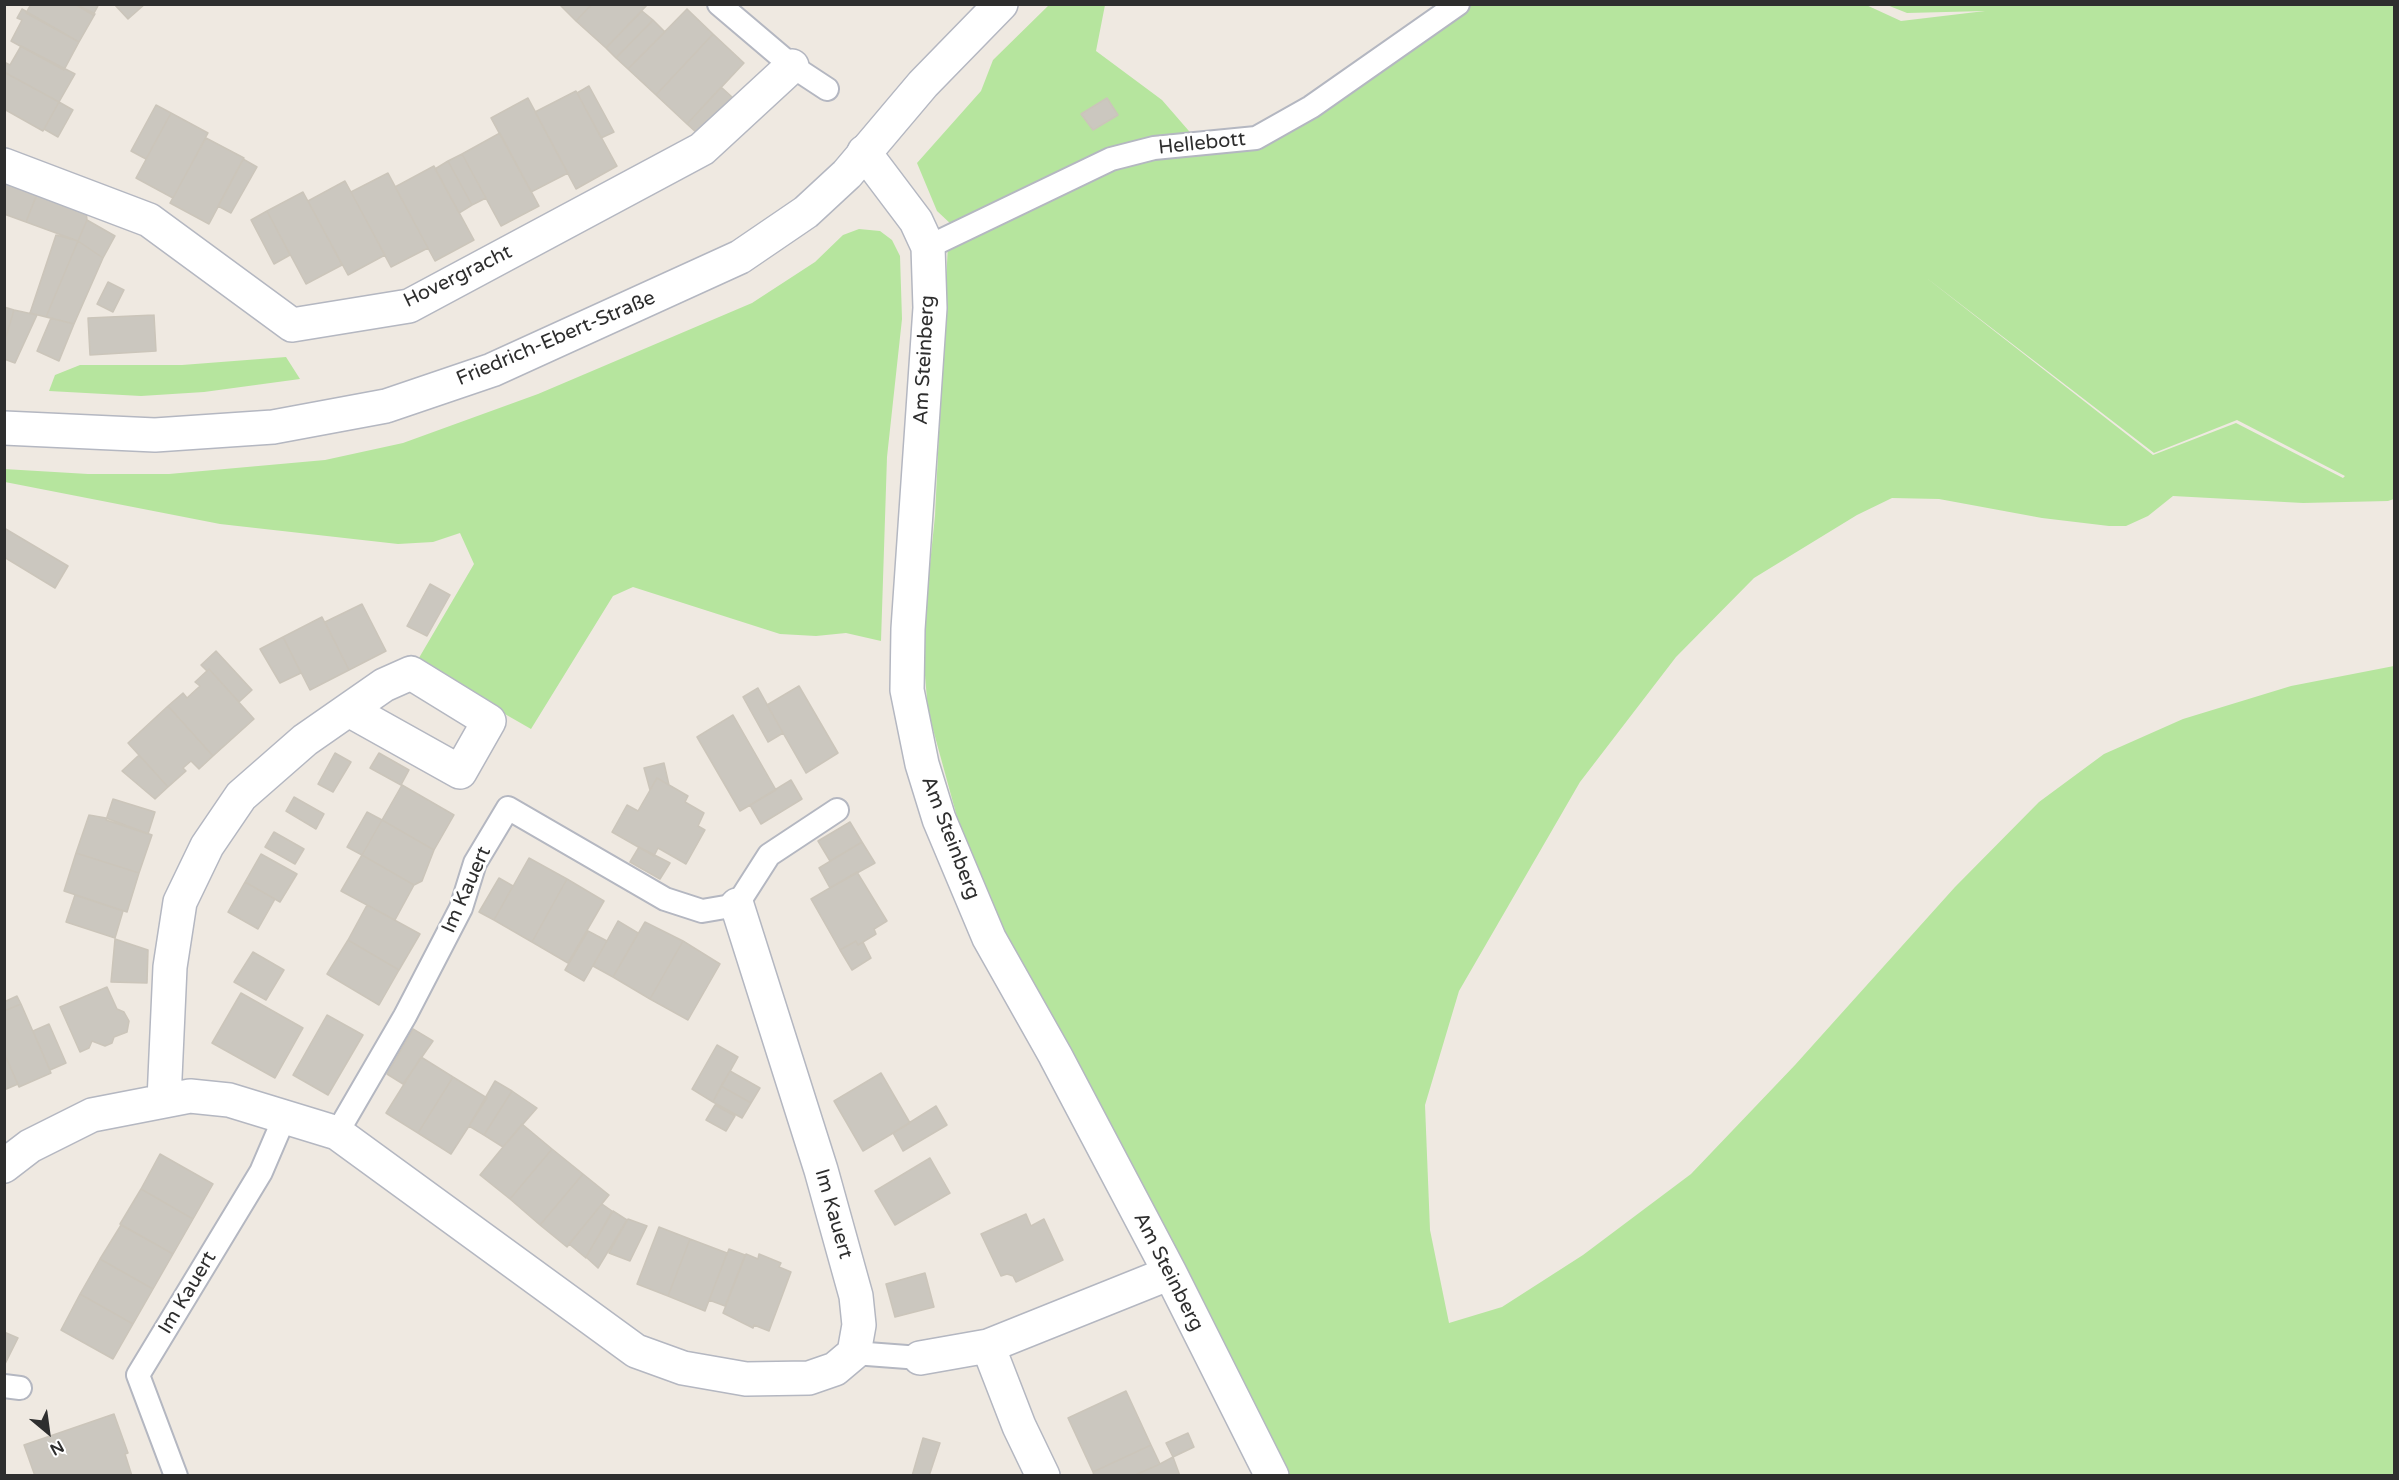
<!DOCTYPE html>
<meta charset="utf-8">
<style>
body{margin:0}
#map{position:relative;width:2399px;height:1480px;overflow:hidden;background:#efe9e1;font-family:"Varela Round",sans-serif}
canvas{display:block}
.frame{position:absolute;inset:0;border:6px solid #2e2e2e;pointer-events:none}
.north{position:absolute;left:18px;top:1402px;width:60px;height:60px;-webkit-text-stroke:4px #fff;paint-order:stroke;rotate:151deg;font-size:16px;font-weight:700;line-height:24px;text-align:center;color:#2e2e2e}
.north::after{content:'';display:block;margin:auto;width:21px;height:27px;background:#2e2e2e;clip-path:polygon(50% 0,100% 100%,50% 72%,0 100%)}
</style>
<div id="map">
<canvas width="2399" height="1480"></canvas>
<div class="frame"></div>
<div class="north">N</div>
</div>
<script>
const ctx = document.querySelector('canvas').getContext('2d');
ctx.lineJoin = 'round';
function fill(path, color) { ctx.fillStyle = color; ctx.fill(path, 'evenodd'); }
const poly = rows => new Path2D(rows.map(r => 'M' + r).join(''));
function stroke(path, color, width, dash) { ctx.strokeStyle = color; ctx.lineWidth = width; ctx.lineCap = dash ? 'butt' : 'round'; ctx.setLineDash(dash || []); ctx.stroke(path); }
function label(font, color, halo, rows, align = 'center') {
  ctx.font = font + ' "Varela Round",sans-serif'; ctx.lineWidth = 6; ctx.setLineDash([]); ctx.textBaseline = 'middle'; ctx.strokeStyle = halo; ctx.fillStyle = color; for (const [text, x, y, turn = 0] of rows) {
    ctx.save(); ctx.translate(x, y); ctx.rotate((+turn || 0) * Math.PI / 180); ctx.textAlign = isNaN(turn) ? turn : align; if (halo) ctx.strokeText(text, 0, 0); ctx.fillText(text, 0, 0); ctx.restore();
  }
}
const green = poly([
 [1864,4,1901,21,1985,11,1907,13,1887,5,2394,5,2394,499,2388,501,2303,503,2173,496,2148,516,2126,526,2109,526,2042,518,1939,499,1892,498,1857,515,1754,578,1676,657,1580,782,1459,991,1425,1105,1430,1230,1449,1323,1502,1307,1583,1255,1691,1174,1795,1065,1955,887,2039,802,2104,754,2183,719,2291,686,2394,666,2394,1475,1283,1475,1001,926,957,817,928,711,922,640,935,516,948,243,1109,164,1237,145,1465,5],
 [1924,276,2154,453,2237,420,2345,476,2343,478,2236,423,2153,455],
 [1049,5,1105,5,1096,51,1162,100,1195,138,952,225,937,211,917,163,981,91,993,60],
 [859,229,880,231,892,240,900,256,902,319,887,457,881,641,846,633,816,636,780,634,633,587,613,596,531,729,416,663,474,564,460,533,433,542,398,544,220,524,5,482,4,469,88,474,169,474,325,460,403,443,538,394,752,303,815,262,843,235],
 [286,357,300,379,204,392,141,396,49,391,55,375,80,365,182,365]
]);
const building = poly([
 [31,4,75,4,95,14,79,42,26,13,31,4],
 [75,4,99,4,93,15,75,4],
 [114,4,145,4,128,19,114,4],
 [559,4,592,4,576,21,559,4],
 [592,4,648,4,606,48,576,21,592,4],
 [22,9,79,42,64,70,11,41,22,20,17,18,22,9],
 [687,9,713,34,656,95,628,69,687,9],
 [642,11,653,20,616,58,606,48,642,11],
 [653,20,665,32,628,69,616,58,653,20],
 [713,34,744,63,687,124,656,95,713,34],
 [21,46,75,74,59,102,4,72,6,63,10,65,21,46],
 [4,72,59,102,43,131,4,109,4,72],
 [589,86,614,132,601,138,577,93,589,86],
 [721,87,732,97,698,134,687,124,721,87],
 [576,91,617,166,576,189,535,112,576,91],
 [528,98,568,173,531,192,491,118,528,98],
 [1107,98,1118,115,1093,130,1081,114,1107,98],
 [59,102,73,110,58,137,44,129,59,102],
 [156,105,171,113,146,159,131,151,156,105],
 [171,113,208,133,173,198,136,178,171,113],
 [500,133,539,206,501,226,462,154,500,133],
 [206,138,244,158,209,224,170,203,206,138],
 [462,154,486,198,472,205,448,161,462,154],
 [243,159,257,167,231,213,218,206,243,159],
 [448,161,472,205,459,213,435,169,448,161],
 [434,166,474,240,435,261,395,187,434,166],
 [388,173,428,248,391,267,351,192,388,173],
 [4,178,38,191,26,222,4,214,4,178],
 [345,181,385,255,348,275,308,201,345,181],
 [38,192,86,210,87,220,78,241,26,222,38,192],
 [303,192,342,265,306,284,267,211,303,192],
 [267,211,290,255,274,264,251,220,267,211],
 [87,220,115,236,103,258,78,241,87,220],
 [56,235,78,241,46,317,30,313,56,235],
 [78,241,103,258,74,324,46,317,78,241],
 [108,282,124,290,113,312,97,304,108,282],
 [4,307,14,310,4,343,4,307],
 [14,310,37,315,15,363,4,359,4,343,14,310],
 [154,315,156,351,90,355,88,318,154,315],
 [51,318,74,324,59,361,37,351,51,318],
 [4,528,68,566,55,588,4,557,4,528],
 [430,584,450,595,427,636,407,626,430,584],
 [362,604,386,651,349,670,325,622,362,604],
 [322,617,349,670,310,690,283,637,322,617],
 [283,637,301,673,280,683,260,649,283,637],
 [216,651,252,690,239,702,209,669,207,671,201,665,216,651],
 [209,669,254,719,213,756,168,706,183,693,187,698,200,686,195,682,209,669],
 [799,686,838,753,806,773,767,705,799,686],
 [758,688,783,733,768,742,743,697,758,688],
 [168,706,213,756,199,769,191,761,183,768,186,771,168,787,128,743,168,706],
 [733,715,776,790,740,811,697,737,733,715],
 [335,753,351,762,333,792,318,784,335,753],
 [379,753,409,770,401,785,370,768,379,753],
 [139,755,168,787,155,799,122,771,139,755],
 [664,763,669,785,657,778,650,790,644,768,664,763],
 [657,778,688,796,685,802,704,813,698,826,705,830,686,864,658,848,654,856,612,832,627,805,638,811,657,778],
 [791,780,802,799,761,824,750,805,791,780],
 [402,785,454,815,434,850,382,820,402,785],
 [294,797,324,814,316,829,286,811,294,797],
 [113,799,155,812,148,834,106,820,113,799],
 [367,812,382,820,362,855,347,847,367,812],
 [89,815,106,818,152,835,139,873,76,853,89,815],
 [382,820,434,850,422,881,414,885,362,855,382,820],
 [850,822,862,842,830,861,818,841,850,822],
 [274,832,304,849,295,864,265,847,274,832],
 [862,842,875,863,830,888,819,868,862,842],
 [639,847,670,863,660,879,630,862,639,847],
 [76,853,139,873,127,912,64,891,76,853],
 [261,854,297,874,280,902,245,882,261,854],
 [362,855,414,885,395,920,341,891,362,855],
 [529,858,567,879,532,942,494,920,529,858],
 [857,872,887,921,874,929,876,934,858,945,856,941,840,950,811,899,857,872],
 [499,878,513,886,494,920,479,912,499,878],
 [567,879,604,901,568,963,532,942,567,879],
 [245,882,275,899,258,929,228,912,245,882],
 [75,895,123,911,115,938,66,922,75,895],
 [367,905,420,934,399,970,348,940,367,905],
 [618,921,638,933,613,977,593,966,618,921],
 [645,922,683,941,650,999,613,977,645,922],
 [588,931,607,941,584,981,565,970,588,931],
 [115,939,148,950,147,983,111,982,115,939],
 [348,940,399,970,379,1005,327,974,348,940],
 [683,941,720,964,688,1020,650,999,683,941],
 [856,941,858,945,863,942,871,958,852,970,840,950,856,941],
 [253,952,284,970,266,1000,234,982,253,952],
 [107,987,117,1009,124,1012,129,1021,127,1032,114,1037,112,1043,105,1046,92,1041,89,1048,80,1052,60,1007,107,987],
 [241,993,303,1028,275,1078,212,1043,241,993],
 [17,996,21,1004,4,1011,4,1002,17,996],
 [21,1004,51,1073,19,1087,4,1053,4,1011,21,1004],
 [327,1015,363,1035,328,1095,293,1075,327,1015],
 [49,1024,66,1063,50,1070,33,1031,49,1024],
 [413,1029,433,1041,403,1084,387,1074,413,1029],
 [717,1045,738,1057,713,1102,692,1089,717,1045],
 [4,1053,18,1084,4,1090,4,1053],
 [421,1057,453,1077,418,1133,386,1113,421,1057],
 [730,1071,760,1088,751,1103,721,1086,730,1071],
 [881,1073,910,1123,863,1151,834,1101,881,1073],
 [453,1077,487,1098,451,1154,418,1133,453,1077],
 [495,1081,512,1091,484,1135,469,1126,495,1081],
 [721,1086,751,1103,742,1118,713,1102,721,1086],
 [512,1091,537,1108,503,1147,484,1135,512,1091],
 [715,1105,735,1116,726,1131,706,1120,715,1105],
 [936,1106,947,1125,903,1151,893,1133,936,1106],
 [522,1124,552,1149,510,1199,480,1175,522,1124],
 [552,1149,583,1174,540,1225,510,1199,552,1149],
 [160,1154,213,1184,193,1219,141,1189,160,1154],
 [930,1158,950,1193,895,1225,875,1191,930,1158],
 [583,1174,609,1195,567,1247,540,1225,583,1174],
 [141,1189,193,1219,173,1254,120,1224,141,1189],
 [602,1204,612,1211,586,1258,569,1244,602,1204],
 [613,1211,627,1220,598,1268,586,1257,613,1211],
 [1026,1214,1031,1226,1044,1219,1063,1260,1016,1282,1013,1276,1007,1274,1001,1276,981,1234,1026,1214],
 [628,1219,647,1226,630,1261,609,1253,628,1219],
 [121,1225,173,1254,153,1289,100,1259,121,1225],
 [659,1227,690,1239,668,1296,637,1284,659,1227],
 [690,1239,727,1253,705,1311,668,1296,690,1239],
 [729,1249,745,1255,725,1306,709,1300,729,1249],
 [746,1254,758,1259,759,1254,781,1263,779,1267,791,1272,769,1331,754,1325,753,1328,723,1313,746,1254],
 [100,1259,153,1289,133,1324,80,1294,100,1259],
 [925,1273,934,1307,895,1317,886,1284,925,1273],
 [80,1294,133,1324,113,1359,61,1330,80,1294],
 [4,1332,18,1338,4,1366,4,1332],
 [1126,1391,1151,1445,1093,1472,1068,1418,1126,1391],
 [114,1414,128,1453,125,1454,132,1476,35,1476,24,1445,114,1414],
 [1188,1433,1194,1447,1173,1457,1166,1443,1188,1433],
 [923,1438,940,1443,929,1476,912,1476,923,1438],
 [1151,1445,1160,1464,1133,1476,1094,1476,1093,1472,1151,1445],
 [1173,1457,1180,1476,1133,1476,1160,1464,1173,1457]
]);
const service = poly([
 [719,4,792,66,827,89],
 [928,247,1111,159,1154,148,1256,138,1311,107,1458,4],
 [337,1133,405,1016,461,908,475,863,508,808,665,899,702,911,737,905,769,855,837,810],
 [854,1353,920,1358],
 [4,1386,20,1388],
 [176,1476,138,1375,261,1172,285,1116]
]);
const minor = poly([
 [864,152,916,221,928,247,930,308,908,629,907,690,922,764,939,819,989,938,1055,1055,1170,1273,1272,1476],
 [4,165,149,220,292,325,409,306,702,149,792,66],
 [164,1100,170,967,180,902,207,846,241,796,305,740,384,685,411,673,489,721,460,772,349,710],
 [4,1166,30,1146,92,1115,190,1096,229,1100,337,1133,636,1351,683,1368,746,1379,809,1378,835,1369,854,1353,859,1325,856,1296,821,1170,737,905],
 [988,1346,1019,1426,1043,1476],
 [920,1358,988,1346,1170,1273]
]);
const secondary = poly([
 [4,428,155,435,273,427,386,406,492,370,740,257,806,212,847,174,923,84,1001,4]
]);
const streetNames = [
 ["Hellebott",1202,144,-6],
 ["Hovergracht",458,277,-26],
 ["Friedrich-Ebert-Straße",556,339,-23],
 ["Am Steinberg",925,360,-87],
 ["Am Steinberg",950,838,69],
 ["Im Kauert",467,890,-66],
 ["Im Kauert",833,1214,74],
 ["Am Steinberg",1168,1272,63],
 ["Im Kauert",188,1293,-59]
];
fill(green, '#b6e59e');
fill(building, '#cbc7bf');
stroke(building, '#cbc5ba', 1.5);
stroke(service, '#b4b7c1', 26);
stroke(minor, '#b4b7c1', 36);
stroke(secondary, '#b4b7c1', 36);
stroke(service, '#fff', 22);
stroke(minor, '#fff', 33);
stroke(secondary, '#fff', 33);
label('20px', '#2e2e2e', '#fff', streetNames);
</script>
